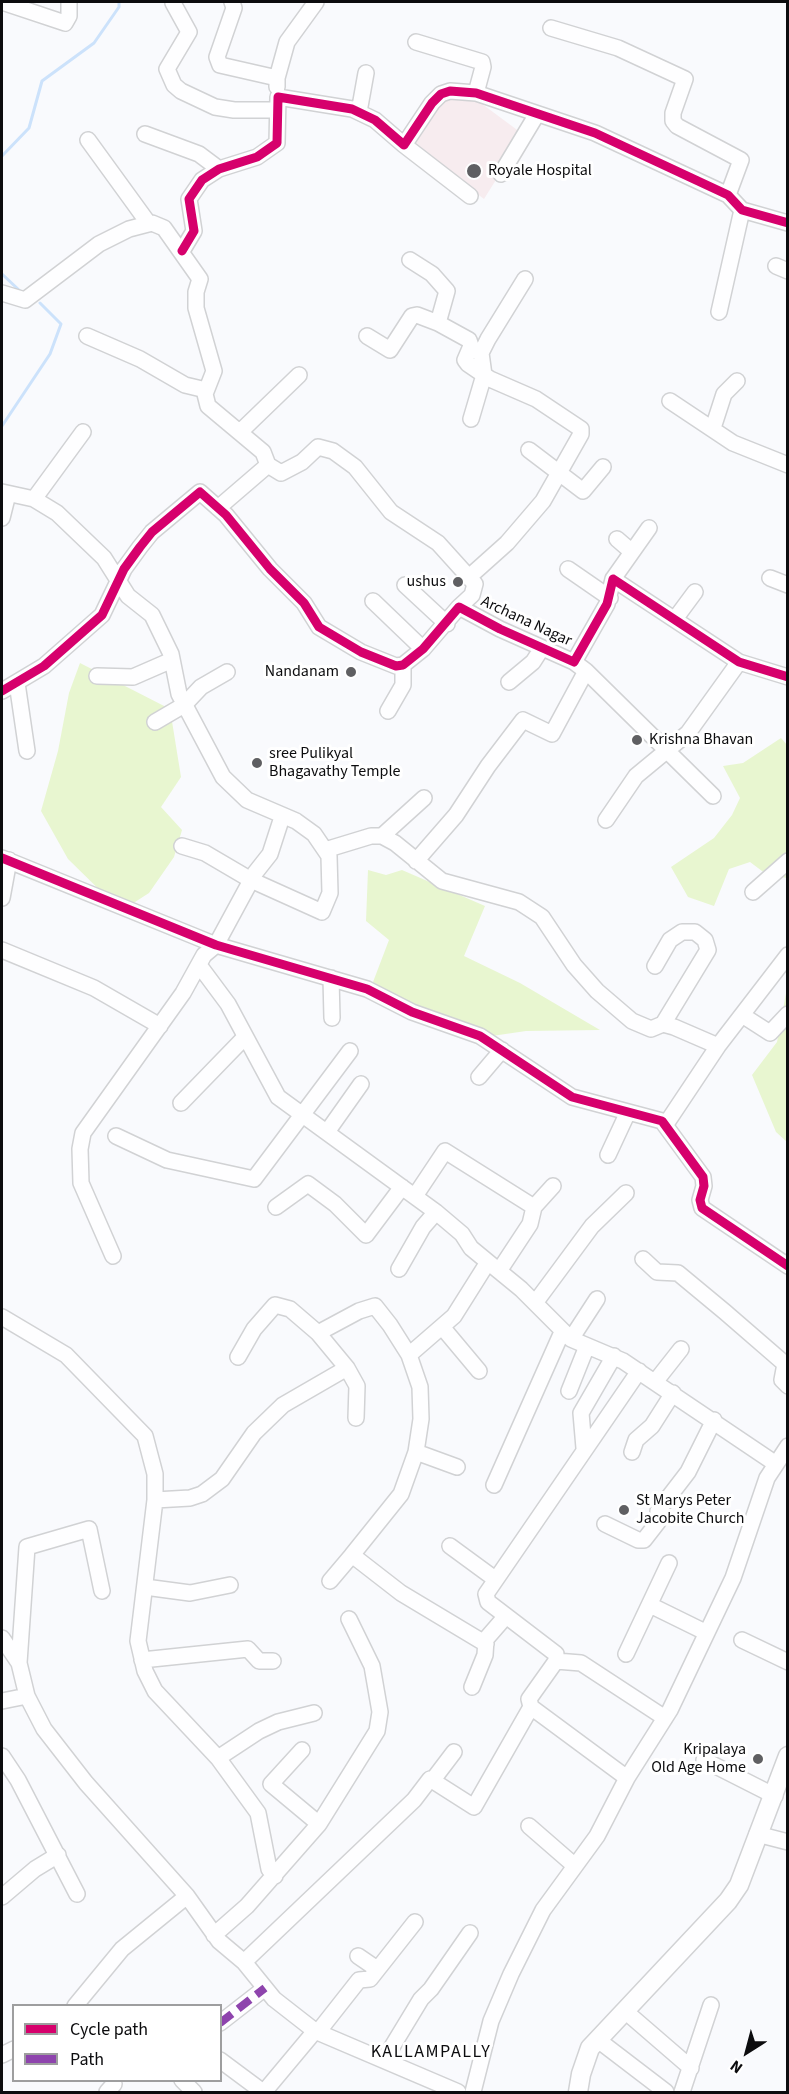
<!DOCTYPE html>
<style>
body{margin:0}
#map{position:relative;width:789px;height:2094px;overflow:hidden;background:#f9fafd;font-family:"Source Sans 3",sans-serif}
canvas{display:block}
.frame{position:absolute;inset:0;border:3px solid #0c0c0e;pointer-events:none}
.legend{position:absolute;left:12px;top:2004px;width:210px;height:78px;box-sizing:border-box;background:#fff;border:2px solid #9e9e9f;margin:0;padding:8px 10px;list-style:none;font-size:18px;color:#0c0c0e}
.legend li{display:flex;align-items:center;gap:12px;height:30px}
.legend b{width:30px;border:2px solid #9e9e9f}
.north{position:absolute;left:717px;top:2022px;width:60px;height:60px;-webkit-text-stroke:4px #fff;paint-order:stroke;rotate:216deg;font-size:16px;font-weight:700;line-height:24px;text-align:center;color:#0c0c0e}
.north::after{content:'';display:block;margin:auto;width:21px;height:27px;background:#0c0c0e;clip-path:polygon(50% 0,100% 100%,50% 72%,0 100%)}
</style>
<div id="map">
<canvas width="789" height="2094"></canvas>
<div class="frame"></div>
<ul class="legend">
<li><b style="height:8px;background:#d6006c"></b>Cycle path</li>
<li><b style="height:8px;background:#8e44ad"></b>Path</li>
</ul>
<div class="north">N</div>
</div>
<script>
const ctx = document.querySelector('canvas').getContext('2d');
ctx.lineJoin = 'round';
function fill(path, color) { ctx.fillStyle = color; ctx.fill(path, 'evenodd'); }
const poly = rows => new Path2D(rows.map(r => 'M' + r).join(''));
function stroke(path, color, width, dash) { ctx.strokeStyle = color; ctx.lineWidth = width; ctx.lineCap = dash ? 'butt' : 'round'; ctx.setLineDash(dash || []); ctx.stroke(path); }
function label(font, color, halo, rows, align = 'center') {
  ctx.font = font + ' "Source Sans 3",sans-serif'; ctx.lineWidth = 6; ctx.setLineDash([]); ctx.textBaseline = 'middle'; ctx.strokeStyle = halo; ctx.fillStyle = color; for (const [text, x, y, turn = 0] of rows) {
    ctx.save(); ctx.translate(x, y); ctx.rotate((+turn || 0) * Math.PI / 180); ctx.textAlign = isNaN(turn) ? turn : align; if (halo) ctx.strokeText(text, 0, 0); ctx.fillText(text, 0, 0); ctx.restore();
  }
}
const medical = poly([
 [470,95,524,135,484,199,410,143,444,98]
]);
const green = poly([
 [80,663,170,709,181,777,161,807,182,830,174,857,149,893,121,911,68,859,41,811,58,751,69,693],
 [781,738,788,746,787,878,766,874,750,862,729,869,714,906,688,897,671,867,714,838,732,815,740,798,723,766,743,763],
 [368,870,386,875,402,870,485,906,464,956,520,983,600,1030,526,1031,492,1036,418,1013,373,982,389,940,366,921],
 [787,988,787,1142,776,1132,752,1075,777,1042]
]);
const stream = poly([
 [2,156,29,128,42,81,94,43,119,7,119,2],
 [2,274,20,291],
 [2,426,50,354,61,324,40,303]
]);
const minor = poly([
 [2,2,65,23,69,16,69,2],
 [232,2,234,8,217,57,220,65,277,78],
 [173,3,189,32,167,69,174,85,181,91,215,107,234,110,277,110],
 [551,28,618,48,685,79,673,113,673,121,677,126,741,160,728,195],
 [416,42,482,62,483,67,476,93],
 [277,87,277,78,287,42,316,2],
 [359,112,366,73],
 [145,134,199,154,219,169],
 [88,140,149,224],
 [404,145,470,196],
 [501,174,537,114],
 [182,251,194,231,189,199,202,180,219,169,257,157,277,143,278,97,352,109,375,120,404,145,432,103,441,94,450,91,476,93,595,133,728,195,742,210,788,223],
 [410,260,432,274,447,291,438,323,469,340,471,346,465,360,468,364,490,379,536,399,581,429,581,434,543,501,507,543,469,577],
 [776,266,788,271],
 [2,293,25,300,99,244,129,229,152,223,164,228,200,279,196,292,196,308,214,371,205,394,208,406,263,452,268,465,218,508],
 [719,312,742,210],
 [87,336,140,359,185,385,206,390],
 [367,336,390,350,412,316,417,315,438,323],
 [670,401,733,443,788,465],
 [471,419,484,375,481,353,488,339,525,279],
 [713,428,724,394,737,381],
 [240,432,299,375],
 [529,450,583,491,603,467],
 [268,465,281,473,302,462,318,447,333,451,355,467,391,512,438,543,475,584,472,595,459,607],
 [2,492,34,499,57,513,104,558,128,596,152,615,171,654,179,694,223,777,247,800,296,821,314,834,329,856,330,893,322,912,251,880,205,853,182,846],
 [34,499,83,432],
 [2,518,8,494],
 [617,539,632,552],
 [568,569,610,598],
 [770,578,788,585],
 [613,579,649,528],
 [405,585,447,624],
 [373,601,423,649],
 [675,619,695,592],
 [586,671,713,796],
 [97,676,133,677,172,660],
 [509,682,533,662,542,648],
 [17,683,27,751],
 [2,691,44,666,102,615,124,569,140,547,152,532,200,492,226,515,270,569,304,603,319,627,361,652,396,666,403,665,423,649,459,607,500,629,574,662,607,604,613,579,739,662,788,677],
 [388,711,403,685,403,665],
 [155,722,184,705,201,687,227,672],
 [606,820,636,776,688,733,739,662],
 [382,836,424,798],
 [325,850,371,836,382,836,395,843,442,881,519,902,542,917,574,965,597,991,632,1021,651,1029,663,1024,674,1027,718,1046,788,955],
 [2,858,216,945,367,989,412,1012,480,1036,572,1097,662,1121,703,1177,704,1186,700,1200,702,1208,788,1266],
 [416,861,456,815,488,766,523,720,552,734,586,671,574,662],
 [753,892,788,861],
 [2,898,9,860],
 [2,950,94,988,160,1026],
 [199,965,228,1004,278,1097,436,1212,462,1234,471,1248,488,1262],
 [655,966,670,940,682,932,695,932,705,940,708,950,663,1024],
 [331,978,332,1018],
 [742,1015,770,1033,788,1014],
 [479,1077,502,1050],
 [181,1103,245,1037],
 [666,1124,718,1046],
 [327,1132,361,1084],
 [116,1136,167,1160,254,1179,350,1051],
 [608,1155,628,1112],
 [415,1196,445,1151,534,1207],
 [276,1207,308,1184,335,1204,366,1235,402,1187],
 [113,1256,81,1183,80,1149,83,1133,183,993,204,955,216,945,255,873,270,854,282,817],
 [643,1259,657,1272,678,1273,725,1312,785,1364,782,1380,788,1386],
 [399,1269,423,1227,436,1212],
 [499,1271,530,1224,534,1207,553,1186],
 [535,1303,592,1226,626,1193],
 [2,1317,66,1355,145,1436,155,1474,155,1500,190,1498,202,1494,222,1479,254,1433,283,1405,347,1368,318,1333],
 [443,1328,479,1371],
 [571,1339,597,1299],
 [238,1357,254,1329,275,1305,290,1309,318,1333,359,1311,375,1306,390,1325,409,1355],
 [347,1368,357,1386,356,1418],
 [655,1382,681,1349],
 [569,1391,587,1346],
 [584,1448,581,1413,614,1356],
 [416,1452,401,1494,352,1555,401,1593,486,1644],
 [632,1452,636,1440,652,1426,673,1393],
 [457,1467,416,1452,421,1419,420,1387,409,1355,454,1316,488,1262,521,1289,571,1339,623,1361,776,1464],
 [494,1485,562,1332],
 [155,1500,138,1641,145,1671,155,1691,218,1758,258,1813,269,1869,275,1876],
 [605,1524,638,1540,644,1540,658,1522,658,1511,688,1472,714,1420],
 [450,1546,495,1579],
 [330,1581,352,1555],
 [145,1587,190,1593,230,1585],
 [650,1605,705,1632],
 [2,1638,19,1663,27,1696,44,1729,86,1783,187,1896,219,1941,244,1962,274,1999,315,2031,458,2092],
 [742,1640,788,1662],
 [626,1654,669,1563],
 [142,1660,248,1649,259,1661,273,1661],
 [556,1661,581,1663,665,1718],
 [19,1663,27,1547,89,1529,102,1591],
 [472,1687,485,1655,486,1639,506,1616],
 [2,1701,27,1696],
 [2,1756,18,1780,77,1894],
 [218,1758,259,1731,278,1722,314,1713],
 [704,1760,775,1796],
 [627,1778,531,1707,529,1699,556,1661,556,1654,488,1602,486,1594,639,1371],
 [432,1781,454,1752],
 [319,1824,377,1731,380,1712,372,1666,349,1619],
 [529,1826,575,1866],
 [757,1834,788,1842],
 [2,1897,35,1869,58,1855],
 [214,1935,247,1906,319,1824,271,1784,302,1750],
 [358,1956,377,1969],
 [244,1962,414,1800,430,1779,474,1807,531,1707],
 [75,2006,122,1949,187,1896],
 [625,2011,691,2068],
 [220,2023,265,1988],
 [318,2032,359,1980,370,1979,415,1922],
 [598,2040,666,2092],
 [2,2055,14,2049],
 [220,2060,263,2092],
 [384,2060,421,1999,431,1989,470,1933],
 [182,2080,194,2092],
 [107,2092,114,2084],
 [264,2092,315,2031],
 [473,2092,491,2021,511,1974,543,1910,597,1836,627,1778,670,1710,733,1578,767,1478,788,1446],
 [682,2092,711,2005]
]);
const major = poly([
 [578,2092,581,2074,590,2048,728,1901,739,1885,788,1756]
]);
const quiet = poly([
 [220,2023,265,1988]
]);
const cycleway = poly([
 [182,251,194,231,189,199,202,180,219,169,257,157,277,143,278,97,352,109,375,120,404,145,432,103,441,94,450,91,476,93,595,133,728,195,742,210,788,223],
 [2,691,44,666,102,615,124,569,140,547,152,532,200,492,226,515,270,569,304,603,319,627,361,652,396,666,403,665,423,649,459,607,500,629,574,662,607,604,613,579,739,662,788,677],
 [2,858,216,945,367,989,412,1012,480,1036,572,1097,662,1121,703,1177,704,1186,700,1200,702,1208,788,1266]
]);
const markers = [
 [474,171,8,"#5f5f62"],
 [458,582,6,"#5f5f62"],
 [351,672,6,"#5f5f62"],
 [637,740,6,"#5f5f62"],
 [257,763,6,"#5f5f62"],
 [624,1510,6,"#5f5f62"],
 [758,1759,6,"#5f5f62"]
];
const poiNames = [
 ["Royale Hospital",488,171],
 ["ushus",446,582,"right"],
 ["Nandanam",339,672,"right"],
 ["Krishna Bhavan",649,740],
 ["sree Pulikyal",269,754],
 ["Bhagavathy Temple",269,772],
 ["St Marys Peter",636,1501],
 ["Jacobite Church",636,1519],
 ["Kripalaya",746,1750,"right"],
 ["Old Age Home",746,1768,"right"]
];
const streetNames = [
 ["Archana Nagar",526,622,25]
];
const neighbourhoodNames = [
 ["KALLAMPALLY",431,2053]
];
fill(medical, '#f7ecef');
fill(green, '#e8f6d0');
stroke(stream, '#cce2fb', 3);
stroke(minor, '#d1d2d4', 18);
stroke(major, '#d1d2d4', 21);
stroke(minor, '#fefeff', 15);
stroke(major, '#fefeff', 18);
stroke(quiet, '#8e44ad', 8, [15, 8]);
stroke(cycleway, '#d6006c', 9);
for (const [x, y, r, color] of markers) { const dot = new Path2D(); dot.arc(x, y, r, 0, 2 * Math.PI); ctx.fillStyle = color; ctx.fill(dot); stroke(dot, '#fff', 2); }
label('16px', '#0c0c0e', '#fff', poiNames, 'left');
label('16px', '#0c0c0e', '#fff', streetNames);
ctx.letterSpacing = '1.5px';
label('18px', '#0c0c0e', '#fff', neighbourhoodNames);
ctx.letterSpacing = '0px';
</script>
